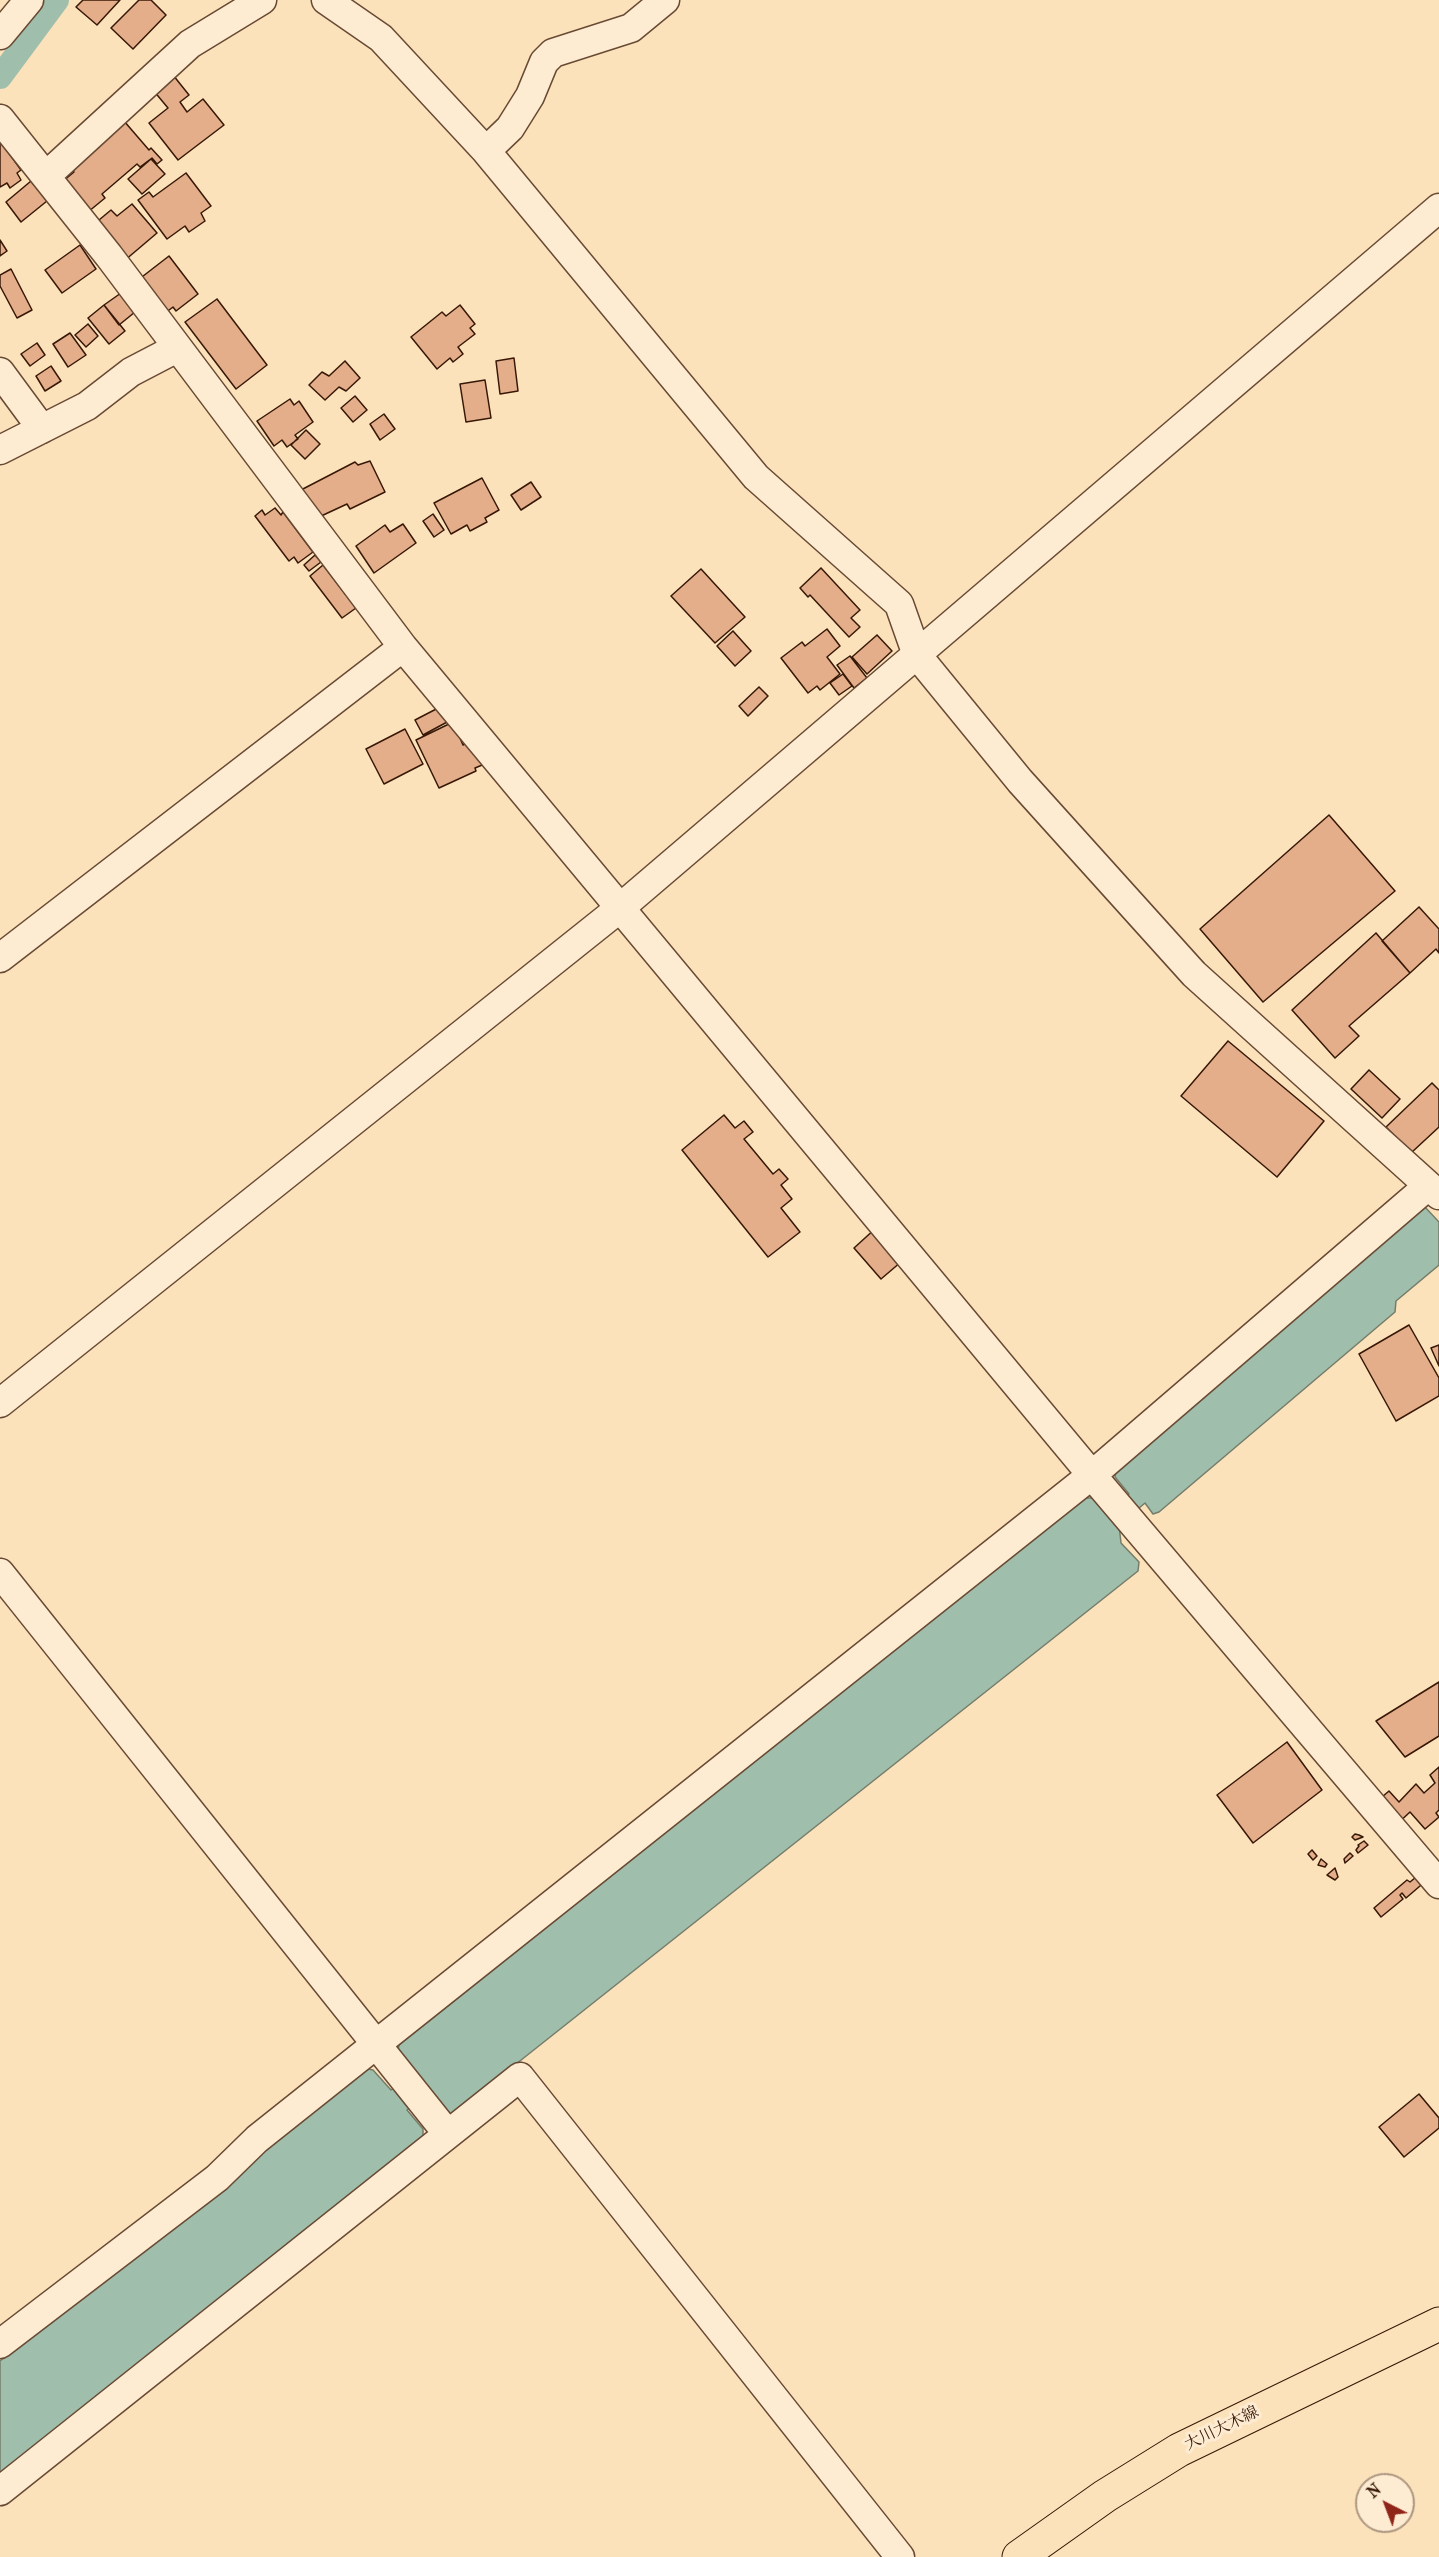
<!DOCTYPE html>
<meta charset="utf-8">
<style>
body{margin:0}
#map{position:relative;width:1439px;height:2557px;overflow:hidden;background:#fce2ba;font-family:"IM FELL French Canon",serif}
canvas{display:block}
.north{position:absolute;left:1355px;top:2473px;width:60px;height:60px;box-sizing:border-box;background:#fdecd2;border:2px solid #ae9781;border-radius:50%;rotate:318deg;font-size:16px;font-weight:700;line-height:24px;text-align:center;color:#371807}
.north::after{content:'';display:block;margin:auto;width:21px;height:27px;background:#8f2418;clip-path:polygon(50% 0,100% 100%,50% 72%,0 100%)}
</style>
<div id="map">
<canvas width="1439" height="2557"></canvas>
<div class="north">N</div>
</div>
<script>
const ctx = document.querySelector('canvas').getContext('2d');
ctx.lineJoin = 'round';
function fill(path, color) { ctx.fillStyle = color; ctx.fill(path, 'evenodd'); }
const poly = rows => new Path2D(rows.map(r => 'M' + r).join(''));
function stroke(path, color, width, dash) { ctx.strokeStyle = color; ctx.lineWidth = width; ctx.lineCap = dash ? 'butt' : 'round'; ctx.setLineDash(dash || []); ctx.stroke(path); }
function label(font, color, halo, rows, align = 'center') {
  ctx.font = font + ' "IM FELL French Canon","Noto Serif JP",serif'; ctx.lineWidth = 6; ctx.setLineDash([]); ctx.textBaseline = 'middle'; ctx.strokeStyle = halo; ctx.fillStyle = color; for (const [text, x, y, turn = 0] of rows) {
    ctx.save(); ctx.translate(x, y); ctx.rotate((+turn || 0) * Math.PI / 180); ctx.textAlign = isNaN(turn) ? turn : align; if (halo) ctx.strokeText(text, 0, 0); ctx.fillText(text, 0, 0); ctx.restore();
  }
}
const water = poly([
 [1424,1206,1439,1222,1439,1265,1396,1301,1395,1312,1159,1512,1153,1514,1145,1503,1119,1525,1121,1543,1139,1562,1138,1571,453,2114,448,2114,430,2092,407,2110,423,2129,423,2137,0,2473,0,2361,368,2069,373,2070,391,2090,414,2072,398,2051,399,2045,1085,1498,1093,1498,1107,1513,1129,1494,1115,1477,1116,1471,1424,1206]
]);
const canal = poly([
 [0,77,57,0]
]);
const building = poly([
 [83,0,120,0,97,25,76,7,83,0],
 [139,0,151,0,166,15,133,49,111,28,139,0],
 [173,75,189,95,180,102,187,112,203,99,224,125,178,160,149,123,168,108,153,90,173,75],
 [124,121,149,150,151,148,162,160,157,164,152,158,140,167,137,164,102,194,105,198,88,212,62,182,74,172,70,168,124,121],
 [0,141,21,170,17,173,21,180,10,188,7,183,0,187,0,141],
 [151,159,165,174,142,194,128,179,151,159],
 [186,173,211,206,201,213,205,221,189,232,185,226,167,239,138,200,149,192,153,197,186,173],
 [31,181,47,201,21,222,6,202,31,181],
 [132,204,157,233,124,261,93,225,111,210,117,216,132,204],
 [0,240,7,251,0,256,0,240],
 [80,245,96,269,62,293,45,270,80,245],
 [169,256,198,294,176,311,173,307,164,314,138,280,169,256],
 [11,269,32,310,17,318,0,286,0,275,11,269],
 [121,293,135,312,119,325,104,305,121,293],
 [217,299,267,365,236,389,185,322,217,299],
 [104,305,125,331,109,344,88,318,104,305],
 [460,305,475,324,470,328,475,334,458,347,463,354,453,362,450,358,437,369,411,337,442,312,446,316,460,305],
 [88,324,98,336,86,347,75,335,88,324],
 [70,333,86,355,68,367,53,344,70,333],
 [37,343,45,355,30,366,21,354,37,343],
 [514,358,518,391,500,394,496,361,514,358],
 [345,361,360,378,346,391,339,387,325,400,309,385,322,372,329,376,345,361],
 [51,366,61,381,45,391,36,376,51,366],
 [485,380,491,418,466,422,460,384,485,380],
 [355,396,367,410,353,422,341,408,355,396],
 [290,399,294,405,299,401,313,422,295,435,298,439,287,447,282,440,274,446,257,421,290,399],
 [384,414,395,429,380,440,370,424,384,414],
 [306,430,320,444,305,459,291,445,306,430],
 [370,461,385,492,350,509,347,504,319,517,299,491,355,462,358,465,370,461],
 [482,478,499,510,485,518,487,522,470,531,467,525,451,534,434,503,482,478],
 [531,482,541,497,521,510,511,495,531,482],
 [275,508,281,515,283,512,313,552,298,563,294,557,289,561,255,516,262,510,265,515,275,508],
 [433,514,444,530,434,537,423,521,433,514],
 [403,524,416,543,374,573,356,546,385,525,390,532,403,524],
 [315,555,321,562,309,571,304,565,315,555],
 [323,565,356,608,342,618,310,576,323,565],
 [821,568,860,610,851,618,860,627,849,637,810,595,808,597,800,588,821,568],
 [701,569,745,617,715,643,671,596,701,569],
 [827,629,840,646,827,657,840,674,820,690,817,686,808,693,781,658,802,642,805,646,827,629],
 [733,631,751,651,735,666,717,646,733,631],
 [877,635,892,651,867,674,852,657,877,635],
 [850,656,867,678,854,688,837,665,850,656],
 [843,674,852,686,839,695,830,683,843,674],
 [759,687,768,696,748,716,739,706,759,687],
 [442,706,449,721,423,735,415,720,442,706],
 [453,722,463,745,475,739,487,763,475,768,476,771,439,788,416,740,453,722],
 [405,729,423,764,384,784,366,749,405,729],
 [1329,815,1395,891,1263,1002,1200,929,1329,815],
 [1419,907,1439,929,1439,953,1436,949,1410,973,1382,941,1419,907],
 [1376,933,1410,973,1349,1026,1359,1036,1335,1058,1292,1010,1376,933],
 [1228,1041,1324,1121,1277,1177,1181,1096,1228,1041],
 [1369,1070,1400,1099,1382,1118,1351,1089,1369,1070],
 [1432,1083,1439,1090,1439,1127,1411,1153,1386,1127,1432,1083],
 [724,1115,735,1128,744,1121,753,1132,744,1139,773,1174,779,1169,788,1179,781,1185,792,1199,781,1208,800,1232,768,1257,682,1150,724,1115],
 [887,1218,915,1250,881,1279,854,1248,887,1218],
 [1409,1325,1439,1378,1439,1396,1396,1421,1359,1354,1409,1325],
 [1439,1345,1439,1366,1431,1348,1439,1345],
 [1439,1682,1439,1736,1405,1757,1376,1721,1439,1682],
 [1287,1742,1322,1790,1253,1843,1217,1795,1287,1742],
 [1439,1767,1439,1810,1436,1813,1439,1817,1425,1829,1410,1812,1395,1826,1375,1803,1389,1791,1399,1802,1416,1784,1424,1793,1435,1783,1430,1775,1439,1767],
 [1355,1834,1359,1835,1363,1837,1355,1840,1352,1837,1355,1834],
 [1364,1841,1368,1845,1358,1853,1356,1850,1359,1846,1358,1845,1364,1841],
 [1312,1850,1317,1856,1313,1860,1308,1854,1312,1850],
 [1350,1853,1353,1856,1345,1863,1344,1859,1350,1853],
 [1321,1859,1327,1864,1325,1867,1318,1865,1321,1859],
 [1335,1868,1338,1877,1335,1880,1327,1875,1335,1868],
 [1421,1873,1427,1880,1406,1898,1402,1893,1400,1895,1403,1899,1381,1917,1374,1908,1407,1880,1410,1882,1421,1873],
 [1419,2094,1439,2118,1439,2128,1404,2157,1379,2127,1419,2094]
]);
const minor = poly([
 [326,0,381,38,486,151,756,477,899,604,917,655,1020,781,1194,974,1439,1195],
 [0,35,29,0],
 [0,119,109,256,403,647,1101,1486,1439,1884],
 [486,151,510,128,530,96,544,62,553,53,631,28,665,0],
 [46,176,190,44,262,0],
 [0,372,42,429],
 [0,450,87,406,131,372,177,348],
 [0,958,403,647],
 [0,1403,620,908,1439,208],
 [0,1573,447,2133],
 [0,2344,217,2178,257,2139,1093,1474,1428,1186],
 [0,2491,520,2077,900,2557]
]);
const major = poly([
 [1019,2557,1105,2496,1179,2450,1439,2324]
]);
const streetNames = [
 ["大川大木線",1222,2429,-26]
];
fill(water, '#a0beac');
stroke(water, '#767c6a', 1.5);
stroke(canal, '#a0beac', 24);
fill(building, '#e4ae8b');
stroke(building, '#371807', 1.5);
stroke(minor, '#684a34', 31);
stroke(major, '#371807', 35);
stroke(minor, '#fdecd2', 28);
stroke(major, '#fce2ba', 33);
label('16px', '#371807', '#fdecd2', streetNames);
</script>
